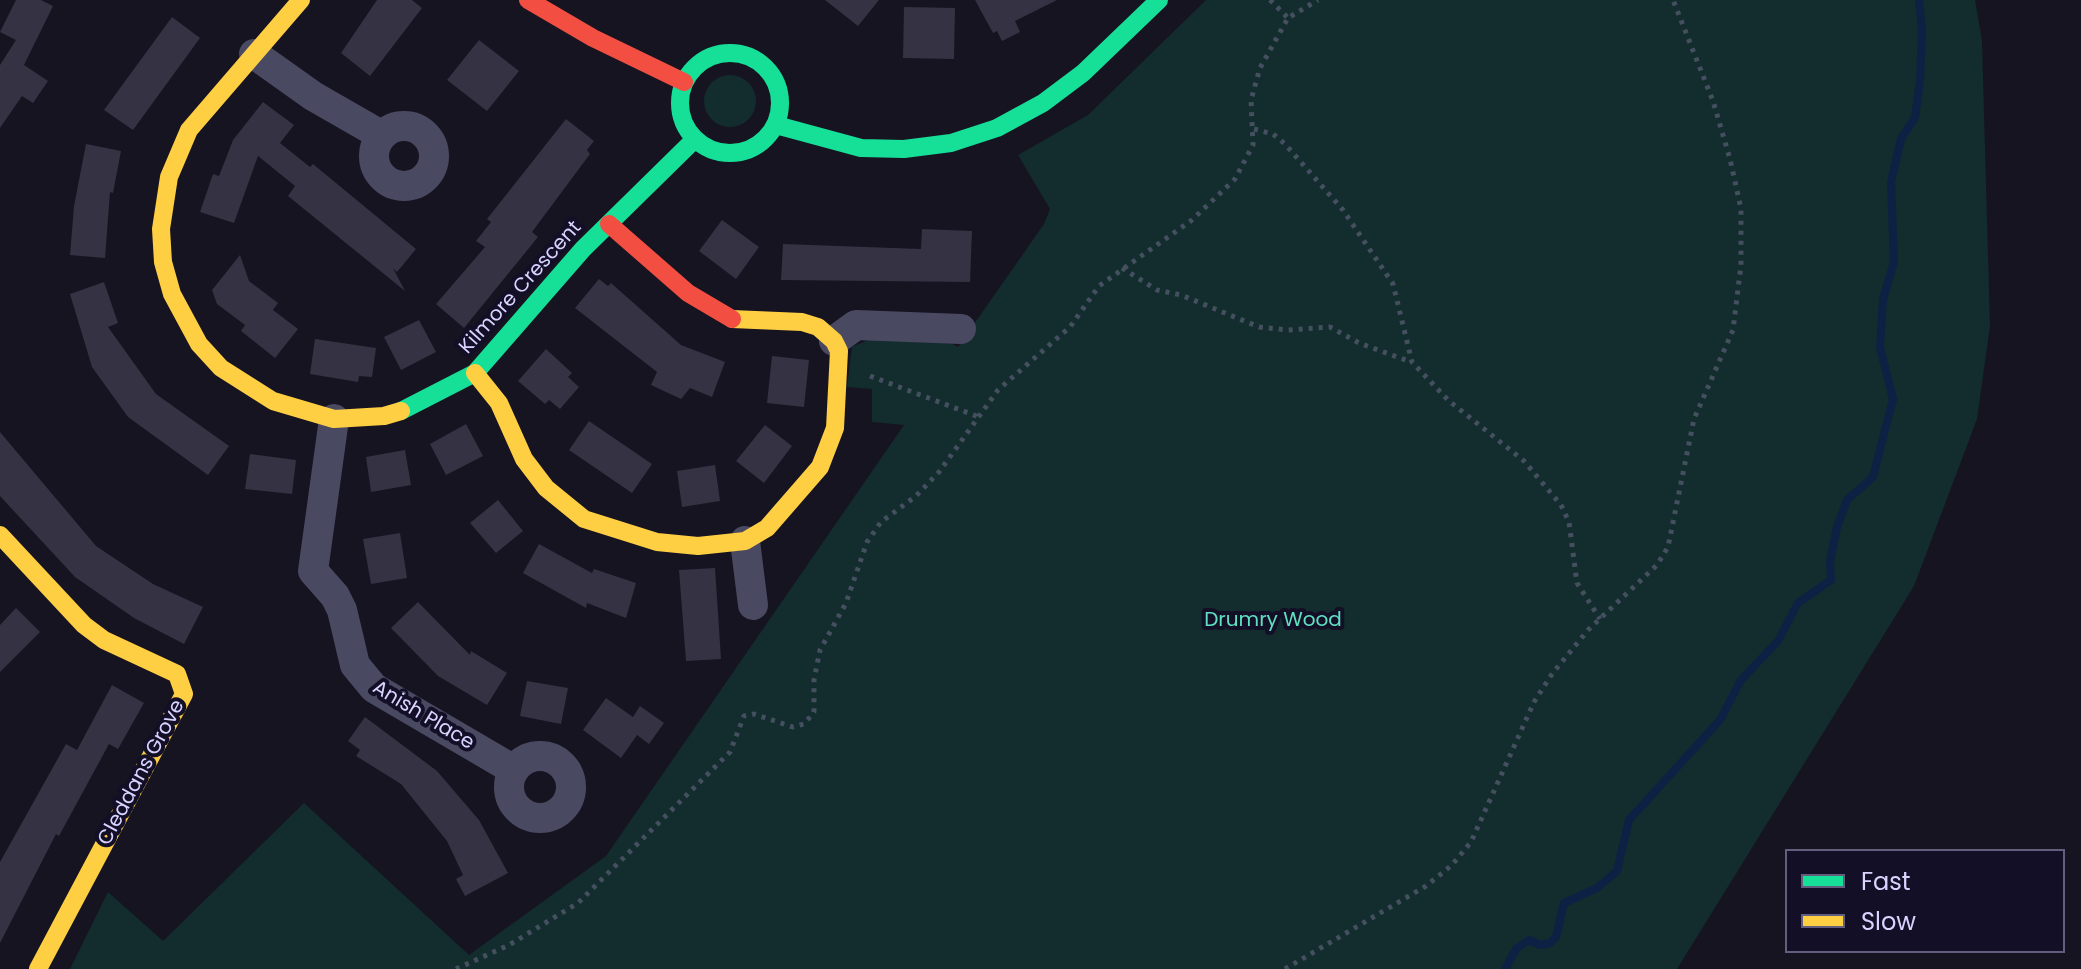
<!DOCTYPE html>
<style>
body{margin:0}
#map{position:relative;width:2081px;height:969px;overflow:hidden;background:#161421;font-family:Poppins,sans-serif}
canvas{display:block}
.legend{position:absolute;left:1785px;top:849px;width:280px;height:104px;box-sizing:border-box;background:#130f26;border:2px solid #625e7d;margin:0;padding:10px 14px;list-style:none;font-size:24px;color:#d9d4ff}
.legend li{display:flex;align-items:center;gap:16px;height:40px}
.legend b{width:40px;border:2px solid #625e7d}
</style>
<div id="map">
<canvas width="2081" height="969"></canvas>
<ul class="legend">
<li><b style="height:10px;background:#16e098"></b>Fast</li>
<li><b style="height:10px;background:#ffcf43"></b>Slow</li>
</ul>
</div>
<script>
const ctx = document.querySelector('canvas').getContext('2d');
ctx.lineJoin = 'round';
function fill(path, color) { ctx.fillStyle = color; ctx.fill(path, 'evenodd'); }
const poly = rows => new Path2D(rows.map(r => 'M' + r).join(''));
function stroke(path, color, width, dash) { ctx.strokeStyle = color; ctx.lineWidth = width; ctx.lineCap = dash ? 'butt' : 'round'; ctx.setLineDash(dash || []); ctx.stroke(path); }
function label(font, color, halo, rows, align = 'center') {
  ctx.font = font + ' Poppins,sans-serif'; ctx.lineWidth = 8; ctx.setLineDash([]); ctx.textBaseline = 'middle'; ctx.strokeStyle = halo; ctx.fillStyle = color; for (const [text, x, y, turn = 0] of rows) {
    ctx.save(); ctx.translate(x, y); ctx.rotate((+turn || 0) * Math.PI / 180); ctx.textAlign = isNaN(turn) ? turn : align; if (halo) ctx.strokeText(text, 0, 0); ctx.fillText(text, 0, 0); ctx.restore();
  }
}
const green = poly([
 [1206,0,1975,0,1982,41,1990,326,1977,419,1914,586,1677,969,70,969,108,892,163,941,304,803,469,955,606,856,904,425,872,422,872,389,847,387,852,347,875,337,948,342,958,347,1044,224,1050,209,1018,155,1088,115],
 '704 101a26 26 0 1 1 52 0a26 26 0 1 1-52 0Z'
]);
const stream = poly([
 [1505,969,1516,949,1529,940,1540,945,1550,943,1556,937,1564,903,1597,888,1617,871,1629,820,1720,720,1741,680,1778,641,1798,603,1831,580,1830,561,1837,527,1847,500,1873,477,1893,399,1880,347,1883,299,1894,262,1891,182,1901,139,1915,117,1920,81,1922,30,1919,0]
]);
const building = poly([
 [16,0,41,0,53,6,24,65,48,81,33,103,22,96,0,128,0,65,16,40,0,32],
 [377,0,412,0,422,8,370,76,341,53],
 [825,0,879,0,858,26],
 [975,0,1057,0,1015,21,1020,32,1002,41,997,31,993,33],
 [904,7,955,8,954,59,903,58],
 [172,17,200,38,133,130,104,110],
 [479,40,519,71,487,111,447,80],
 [263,102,294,125,280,143,310,167,313,164,416,249,397,272,393,268,405,291,288,196,295,186,258,156,234,223,200,212,213,174,219,176,233,140],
 [566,119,594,141,587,150,590,154,532,232,538,237,464,328,436,304,485,247,476,241,491,222,487,219],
 [86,144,121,151,113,193,110,192,105,258,70,255,74,206],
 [722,220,759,247,736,279,699,251],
 [922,229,972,231,970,282,781,280,783,244,921,249],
 [240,255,249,281,278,303,273,310,298,329,275,358,241,331,245,325,217,304,212,290],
 [599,279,608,286,611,283,681,345,725,362,712,397,690,388,681,399,651,385,657,372,575,308],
 [104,282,118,323,108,327,156,394,229,446,208,475,128,417,92,367,70,294],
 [419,320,436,352,401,370,384,337],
 [315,339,376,348,372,377,359,376,358,382,310,374],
 [546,349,572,373,568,377,579,387,560,409,549,400,545,404,518,381],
 [772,356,809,360,804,407,767,403],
 [589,421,652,464,632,493,569,450],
 [466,424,483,456,446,475,430,444],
 [765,425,792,446,764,483,736,461],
 [0,432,96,546,153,584,203,607,184,644,134,618,75,577,0,496],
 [405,450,411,485,371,492,366,457],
 [250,454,296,460,292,494,245,489],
 [715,465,720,501,682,507,677,471],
 [498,500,523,531,496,553,470,523],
 [400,533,407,578,371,584,363,539],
 [539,544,592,573,594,569,636,583,626,618,587,603,586,608,523,573],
 [715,568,721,659,686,661,679,570],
 [418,602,470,655,471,651,507,673,487,705,438,676,391,628],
 [16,608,40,632,0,672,0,625],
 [527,681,568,688,561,724,520,716],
 [112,685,144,703,118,749,109,744,59,836,56,834,0,943,0,862,66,744,77,750],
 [606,698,633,717,640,706,664,723,649,744,637,735,621,758,583,730],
 [365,717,437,771,479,820,508,873,465,896,456,879,463,875,447,841,401,784,356,756,360,750,348,741]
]);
const path = poly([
 [1270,0,1288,18],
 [1254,129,1273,134,1285,144,1343,210,1393,284,1412,362,1448,400,1524,461,1561,505,1569,522,1577,583,1600,619],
 [1122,268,1157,290,1181,295,1259,327,1288,330,1330,327,1359,343,1411,362],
 [870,376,979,417],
 [456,969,509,945,578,903,730,752,744,716,754,714,793,727,804,724,814,712,814,680,820,650,846,603,867,542,881,522,916,496,939,472,998,390,1070,327,1099,286,1192,220,1235,179,1253,145,1251,100,1260,68,1288,18,1318,0],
 [1285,969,1426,886,1452,865,1471,842,1534,702,1552,674,1588,630,1657,565,1668,547,1694,419,1733,330,1741,265,1741,209,1730,159,1713,101,1673,0]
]);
const street = poly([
 [254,54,313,96,381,135],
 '374 156a30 30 0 1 1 60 0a30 30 0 1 1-60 0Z',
 [834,341,856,325,961,329],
 [334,419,313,571,335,596,342,610,355,665,374,688,514,770],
 [745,541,753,605],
 '509 787a31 31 0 1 1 62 0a31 31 0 1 1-62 0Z'
]);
const fast = poly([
 '680 103a50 50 0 1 1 100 0a50 50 0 1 1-100 0Z',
 [776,125,861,148,904,149,951,143,997,128,1043,103,1083,73,1159,0],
 [401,411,475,373,583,249,695,139]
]);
const slow = poly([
 [301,0,189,130,169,177,161,229,163,262,172,294,199,344,221,368,273,401,334,419,384,416,401,411],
 [475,373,499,403,524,459,546,488,584,519,657,542,698,546,745,541,767,528,820,467,835,428,839,351,834,341,818,327,802,322,732,319],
 [0,535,84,625,104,640,177,674,184,694,38,969]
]);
const jam = poly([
 [528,0,593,38,684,82],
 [609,224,688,293,732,319]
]);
const streetNames = [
 ["Kilmore Crescent",521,288,-48],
 ["Anish Place",423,716,31],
 ["Cleddans Grove",142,773,-62]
];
const parkNames = [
 ["Drumry Wood",1273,621]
];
fill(green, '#132c2d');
stroke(stream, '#0d2144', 8);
fill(building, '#343243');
stroke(path, '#44505f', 5, [4, 6]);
stroke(street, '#4a4962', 30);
stroke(fast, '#16e098', 18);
stroke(slow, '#ffcf43', 18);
stroke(jam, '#f24e42', 18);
label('20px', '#d9d4ff', '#130f26', streetNames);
label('20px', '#5fe0c0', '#130f26', parkNames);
</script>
